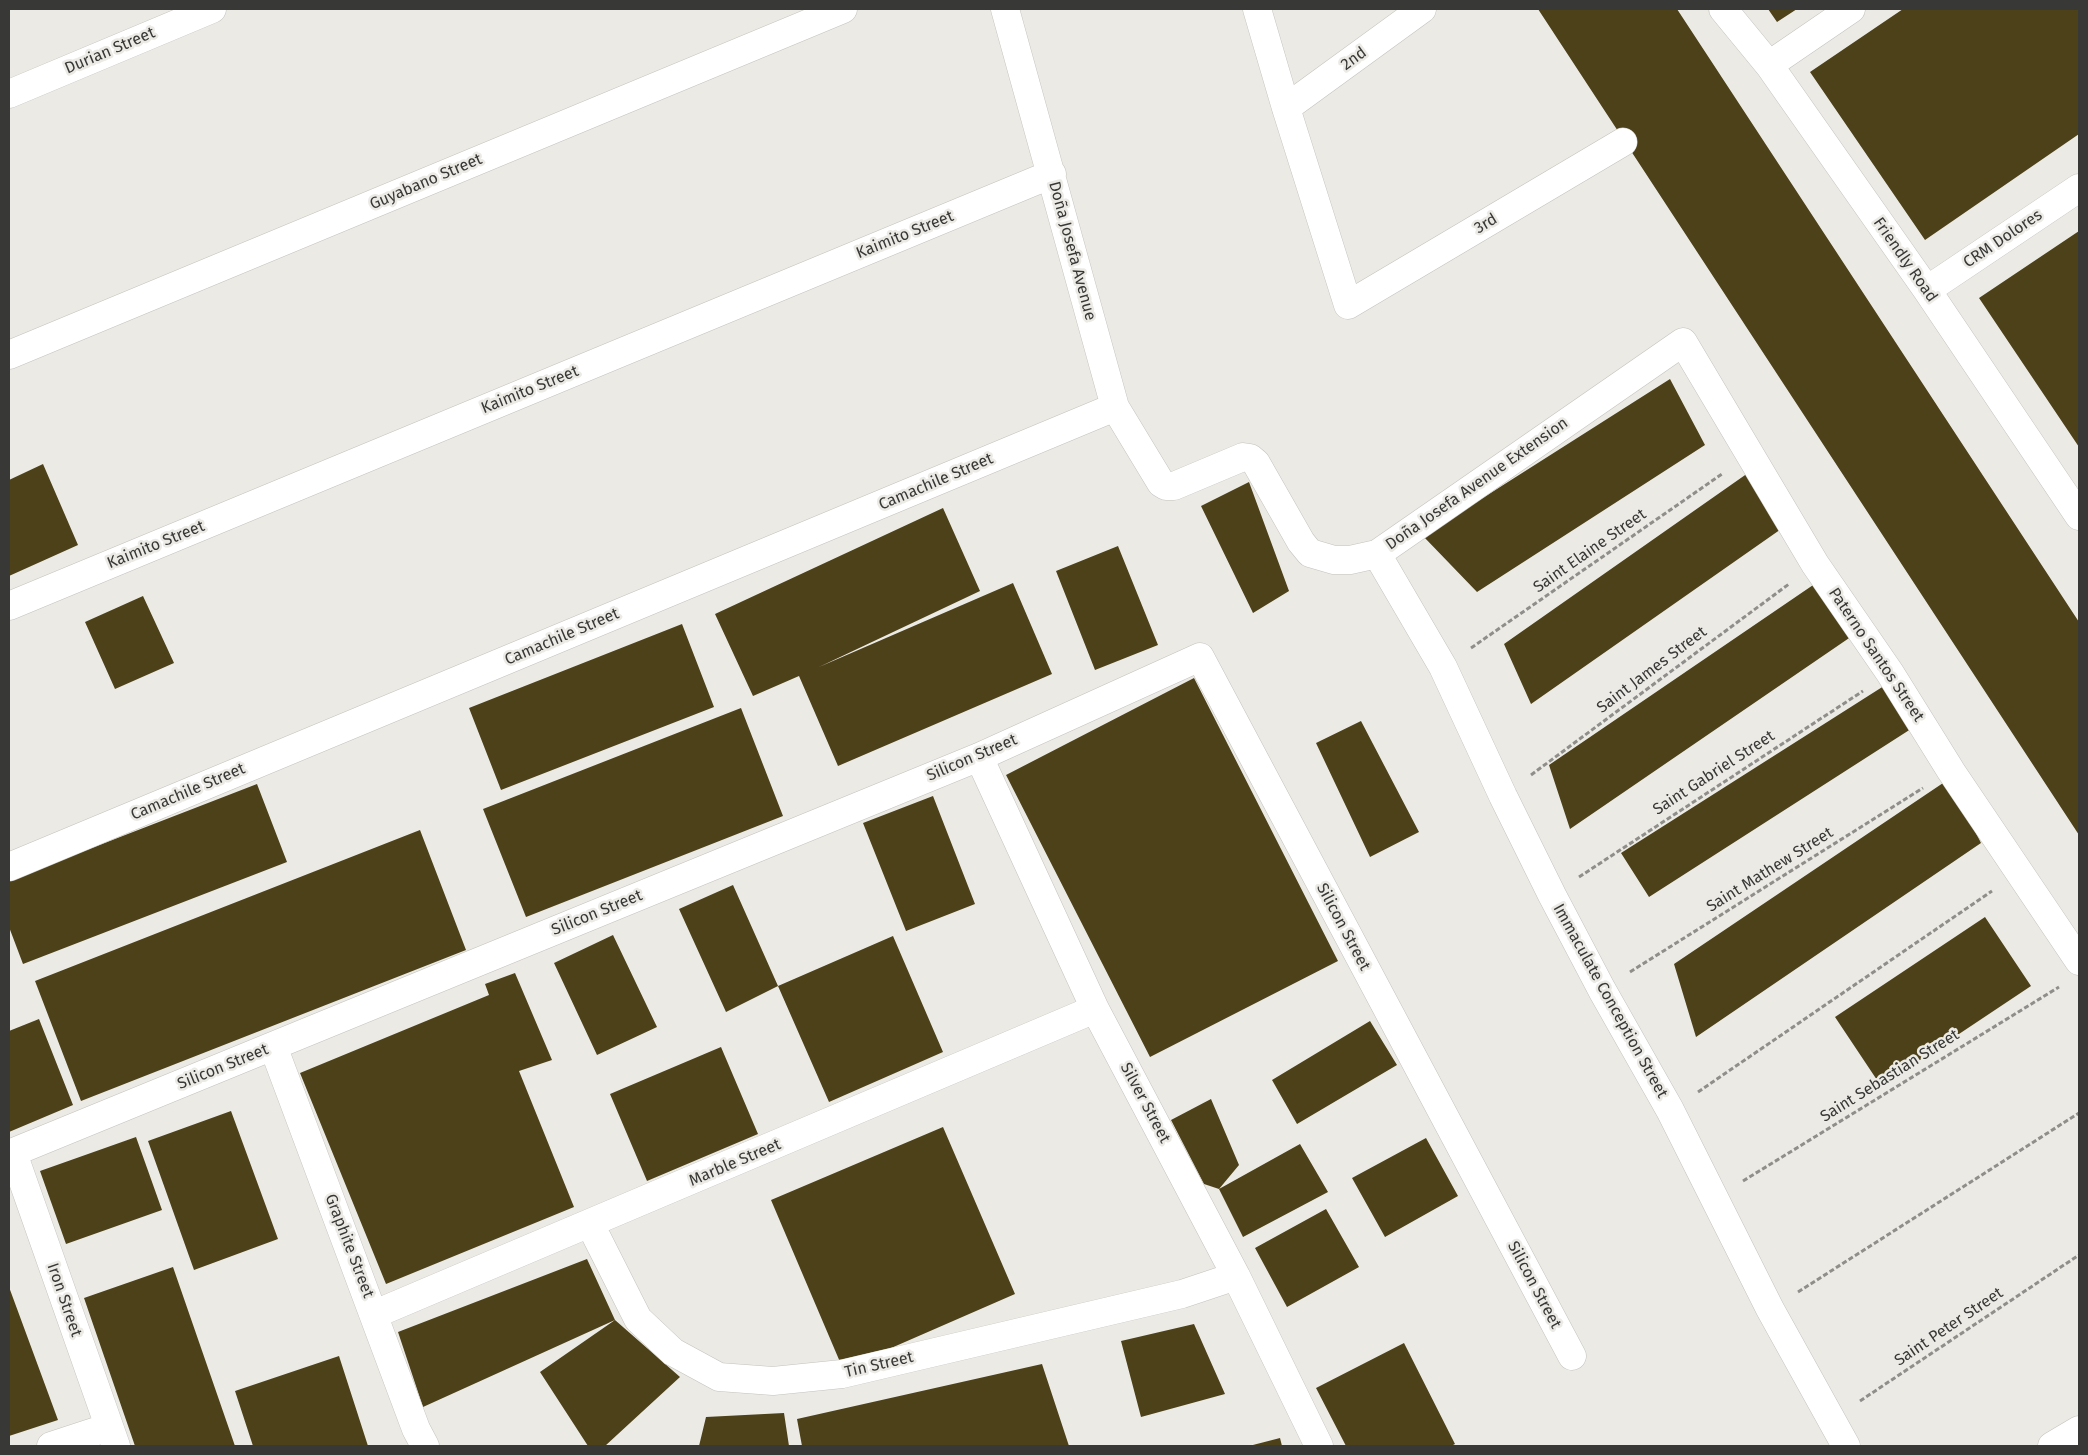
<!DOCTYPE html>
<meta charset="utf-8">
<style>
body{margin:0}
#map{position:relative;width:2088px;height:1455px;overflow:hidden;background:#eceae5;font-family:"Fira Sans",sans-serif}
canvas{display:block}
.frame{position:absolute;inset:0;border:10px solid #383836;pointer-events:none}
</style>
<div id="map">
<canvas width="2088" height="1455"></canvas>
<div class="frame"></div>
</div>
<script>
const ctx = document.querySelector('canvas').getContext('2d');
ctx.lineJoin = 'round';
function fill(path, color) { ctx.fillStyle = color; ctx.fill(path, 'evenodd'); }
const poly = rows => new Path2D(rows.map(r => 'M' + r).join(''));
function stroke(path, color, width, dash) { ctx.strokeStyle = color; ctx.lineWidth = width; ctx.lineCap = dash ? 'butt' : 'round'; ctx.setLineDash(dash || []); ctx.stroke(path); }
function label(font, color, halo, rows, align = 'center') {
  ctx.font = font + ' "Fira Sans",sans-serif'; ctx.lineWidth = 5; ctx.setLineDash([]); ctx.textBaseline = 'middle'; ctx.strokeStyle = halo; ctx.fillStyle = color; for (const [text, x, y, turn = 0] of rows) {
    ctx.save(); ctx.translate(x, y); ctx.rotate((+turn || 0) * Math.PI / 180); ctx.textAlign = isNaN(turn) ? turn : align; if (halo) ctx.strokeText(text, 0, 0); ctx.fillText(text, 0, 0); ctx.restore();
  }
}
const building = poly([
 [1538,9,1677,9,2079,622,2079,835],
 [1768,9,1797,9,1777,22],
 [1903,9,2079,9,2079,134,1925,240,1810,72],
 [2079,231,2079,447,1979,298],
 [1670,379,1705,445,1477,592,1423,536],
 [43,464,78,545,9,576,9,480],
 [1748,473,1784,527,1531,704,1504,644],
 [1249,482,1289,591,1253,613,1201,506],
 [943,508,980,591,819,667,1013,583,1052,674,838,766,799,676,753,696,715,614],
 [1118,546,1158,645,1095,670,1056,571],
 [1819,581,1855,634,1570,829,1549,765],
 [143,596,174,663,115,689,85,622],
 [682,624,714,707,501,790,469,708],
 [1194,678,1338,961,1150,1057,1006,775],
 [1887,684,1914,727,1649,897,1621,853],
 [741,708,783,816,526,917,483,809],
 [1361,721,1419,832,1370,857,1316,743],
 [1949,779,1981,843,1696,1037,1674,964],
 [257,784,287,862,23,964,9,927,9,880],
 [933,796,975,904,906,931,863,823],
 [420,830,466,950,81,1101,35,981],
 [733,885,778,986,893,936,943,1052,829,1102,778,986,726,1012,679,909],
 [1985,917,2031,986,1881,1086,1835,1017],
 [613,935,657,1027,597,1055,554,963],
 [515,973,552,1060,519,1071,574,1207,386,1284,300,1073,489,995,485,984],
 [39,1019,73,1105,9,1132,9,1031],
 [1370,1021,1397,1065,1297,1124,1272,1080],
 [721,1047,758,1134,647,1181,610,1094],
 [1211,1099,1239,1165,1219,1189,1204,1184,1171,1120],
 [231,1111,278,1239,194,1270,148,1141],
 [943,1127,1015,1294,843,1369,771,1200],
 [136,1137,162,1210,66,1244,40,1171],
 [1426,1138,1458,1196,1385,1237,1352,1178],
 [1300,1144,1328,1192,1243,1237,1219,1189],
 [1326,1209,1359,1267,1287,1307,1255,1248],
 [587,1259,615,1320,680,1377,605,1446,588,1446,540,1372,615,1320,423,1407,398,1332],
 [173,1267,235,1446,135,1446,84,1298],
 [9,1287,58,1420,9,1436],
 [1194,1324,1225,1394,1141,1417,1121,1341],
 [1404,1343,1455,1444,1451,1446,1346,1446,1316,1388],
 [339,1356,368,1446,253,1446,235,1391],
 [1042,1364,1069,1446,802,1446,797,1419],
 [784,1413,789,1446,699,1446,706,1417],
 [1280,1438,1282,1446,1249,1446]
]);
const path = poly([
 [1471,648,1722,474],
 [1531,775,1789,584],
 [1579,877,1863,691],
 [1630,972,1923,788],
 [1698,1092,1992,891],
 [1743,1181,2059,987],
 [1798,1292,2079,1113],
 [1860,1401,2079,1255]
]);
const minor = poly([
 [1005,9,1115,407,1161,483,1166,486,1174,486,1243,457,1250,458,1256,463,1301,542,1310,553,1334,560,1350,560,1377,554,1683,342,1815,564,1890,673,1951,771,2079,961],
 [1257,9,1286,108,1348,305,1623,142],
 [1723,9,1769,65,1927,290,2079,516],
 [1769,65,1851,9],
 [9,94,212,9],
 [1286,108,1422,9],
 [1927,290,2079,188],
 [9,355,843,9],
 [1377,554,1443,667,1503,796,1552,895,1602,990,1670,1110,1770,1309,1846,1446],
 [9,606,1052,174],
 [979,757,1095,1009,1236,1276,1319,1446],
 [9,867,1115,407],
 [273,1046,416,1429,425,1446],
 [13,1153,116,1446],
 [9,1154,979,757,1200,657,1572,1356],
 [590,1224,638,1319,673,1352,719,1377,773,1381,842,1374,1182,1294,1236,1276],
 [375,1314,1095,1009],
 [51,1446,109,1427],
 [2052,1446,2079,1430]
]);
const streetNames = [
 ["Durian Street",110,51,-23],
 ["2nd",1354,59,-36],
 ["Guyabano Street",426,182,-23],
 ["3rd",1486,224,-31],
 ["Kaimito Street",905,235,-22],
 ["CRM Dolores",2003,239,-34],
 ["Doña Josefa Avenue",1072,251,75],
 ["Friendly Road",1905,260,55],
 ["Kaimito Street",530,390,-22],
 ["Camachile Street",936,482,-23],
 ["Doña Josefa Avenue Extension",1477,484,-35],
 ["Kaimito Street",156,545,-22],
 ["Saint Elaine Street",1590,551,-35],
 ["Camachile Street",562,637,-23],
 ["Paterno Santos Street",1876,655,56],
 ["Saint James Street",1652,670,-37],
 ["Silicon Street",972,758,-23],
 ["Saint Gabriel Street",1714,773,-33],
 ["Camachile Street",188,792,-23],
 ["Saint Mathew Street",1770,870,-32],
 ["Silicon Street",597,913,-22],
 ["Silicon Street",1343,927,62],
 ["Immaculate Conception Street",1610,1001,61],
 ["Silicon Street",223,1067,-22],
 ["Saint Sebastian Street",1890,1076,-32],
 ["Silver Street",1145,1103,62],
 ["Marble Street",735,1163,-23],
 ["Graphite Street",349,1246,69],
 ["Silicon Street",1534,1285,62],
 ["Iron Street",64,1300,71],
 ["Saint Peter Street",1949,1327,-34],
 ["Tin Street",879,1365,-13]
];
fill(building, '#4d4119');
stroke(minor, '#c4c2bd', 29);
stroke(path, '#8f8e8a', 3, [5, 2.5]);
stroke(minor, '#fff', 28);
label('16px', '#383836', '#eceae5', streetNames);
</script>
